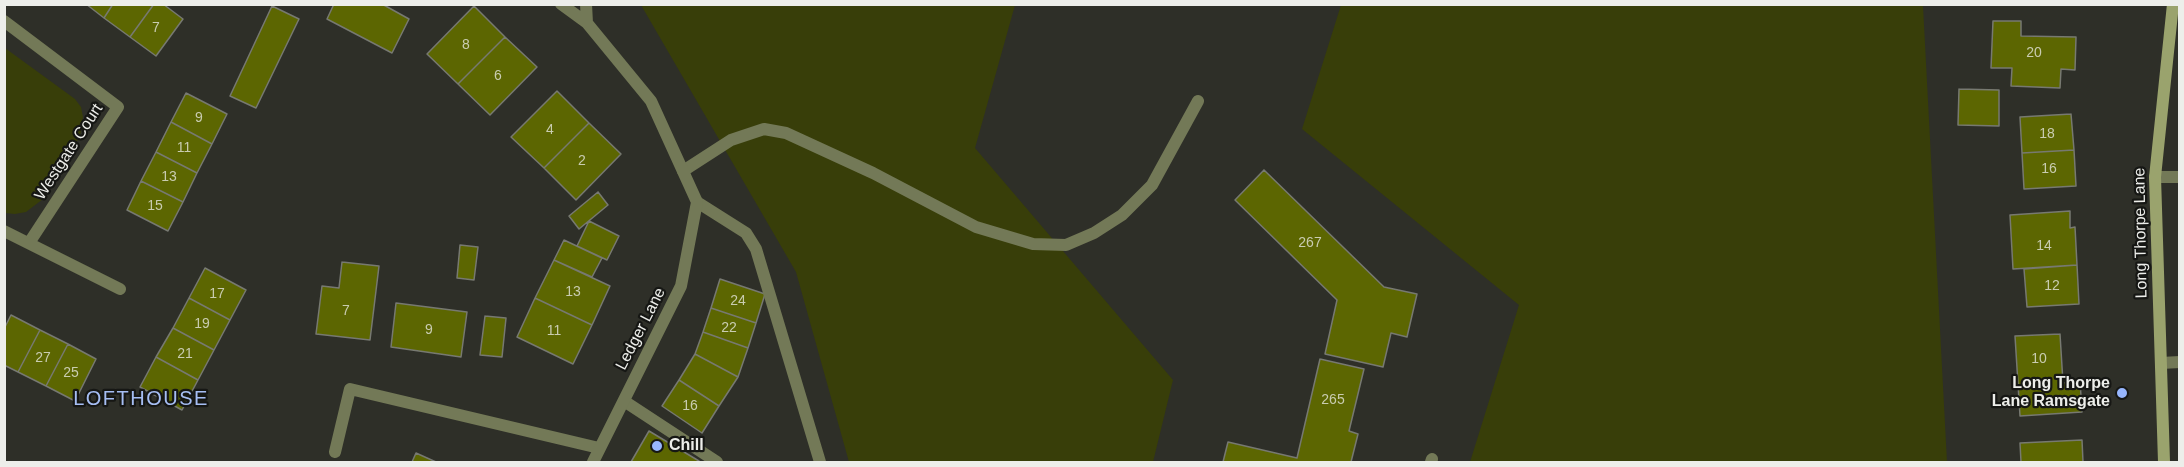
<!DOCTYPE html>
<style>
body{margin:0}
#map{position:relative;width:2184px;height:467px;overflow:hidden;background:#2e2f28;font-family:Helvetica,sans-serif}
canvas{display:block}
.frame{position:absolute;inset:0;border:6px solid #edeeea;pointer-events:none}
</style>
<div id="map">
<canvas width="2184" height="467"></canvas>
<div class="frame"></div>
</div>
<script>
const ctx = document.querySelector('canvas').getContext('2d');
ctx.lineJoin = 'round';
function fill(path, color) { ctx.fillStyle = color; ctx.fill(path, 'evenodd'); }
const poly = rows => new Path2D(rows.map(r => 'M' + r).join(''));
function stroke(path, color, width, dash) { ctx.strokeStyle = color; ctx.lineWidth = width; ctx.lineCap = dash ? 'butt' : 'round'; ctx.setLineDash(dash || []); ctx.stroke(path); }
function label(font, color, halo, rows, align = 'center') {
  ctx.font = font + ' Helvetica,sans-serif'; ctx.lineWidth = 4.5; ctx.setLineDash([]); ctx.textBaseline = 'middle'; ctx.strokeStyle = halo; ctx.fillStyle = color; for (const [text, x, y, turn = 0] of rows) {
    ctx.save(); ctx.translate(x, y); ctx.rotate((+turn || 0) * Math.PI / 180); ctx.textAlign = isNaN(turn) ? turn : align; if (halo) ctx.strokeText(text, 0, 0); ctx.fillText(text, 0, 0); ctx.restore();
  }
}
const green = poly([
 [1917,4,1923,6,1947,462,1470,462,1519,305,1302,129,1341,5],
 [641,5,1015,5,975,148,1173,380,1153,462,849,462,796,272],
 [5,48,75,99,81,107,83,117,80,136,43,199,26,212,15,214,5,213]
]);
const building = poly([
 [86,4,113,4,104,18,86,4],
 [113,4,154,4,130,37,104,18,113,4],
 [154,4,163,4,183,19,156,56,130,37,154,4],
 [334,4,382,4,409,19,392,53,327,19,334,4],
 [272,6,299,19,256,108,230,96,272,6],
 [474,6,505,37,458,84,427,54,474,6],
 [1993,21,2021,21,2021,36,2076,37,2075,70,2061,69,2060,88,2011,86,2012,68,1991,68,1993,21],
 [505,37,537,67,490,115,458,84,505,37],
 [1959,89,1999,90,1999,126,1958,125,1959,89],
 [557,91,589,123,544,168,511,137,557,91],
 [186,93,227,114,212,144,171,122,186,93],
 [2071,114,2074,150,2022,153,2020,117,2071,114],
 [171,122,212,144,197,173,156,152,171,122],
 [589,123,621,154,576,200,544,168,589,123],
 [2074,150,2076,186,2024,189,2022,153,2074,150],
 [156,152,197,173,183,202,141,181,156,152],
 [1264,170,1384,287,1417,294,1407,337,1391,333,1383,367,1325,354,1337,300,1235,200,1264,170],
 [141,181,183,202,168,231,127,210,141,181],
 [598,192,608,205,579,229,569,216,598,192],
 [2070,211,2070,228,2075,227,2077,265,2013,269,2010,215,2070,211],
 [589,221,619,236,607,260,577,246,589,221],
 [564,240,602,258,592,277,554,260,564,240],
 [460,245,478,247,474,280,457,278,460,245],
 [554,260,610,286,592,325,535,298,554,260],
 [342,262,379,266,370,340,316,334,322,286,339,288,342,262],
 [2077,265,2079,304,2027,307,2024,269,2077,265],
 [205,268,246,290,230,320,189,298,205,268],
 [720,279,765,294,756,323,711,308,720,279],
 [189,298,230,320,214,350,173,328,189,298],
 [535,298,592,325,573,364,517,337,535,298],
 [396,303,467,312,461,357,391,347,396,303],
 [711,308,756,323,748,348,703,332,711,308],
 [11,315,40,330,18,372,4,365,4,329,11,315],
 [485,316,506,318,502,357,480,355,485,316],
 [173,328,214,350,198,380,156,357,173,328],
 [40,330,68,344,46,386,18,372,40,330],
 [703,332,748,348,738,377,695,354,703,332],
 [2060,334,2063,383,2080,381,2082,412,2020,416,2015,336,2060,334],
 [68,344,96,359,75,401,46,386,68,344],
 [695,354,738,377,719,406,679,380,695,354],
 [156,357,198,380,182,410,140,387,156,357],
 [1320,359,1364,369,1349,431,1358,434,1351,462,1223,462,1228,442,1297,458,1320,359],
 [679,380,719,406,702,433,662,406,679,380],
 [649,431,699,461,698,462,631,462,649,431],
 [2082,440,2083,462,2021,462,2020,443,2082,440],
 [416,453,436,462,412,462,416,453]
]);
const service = poly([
 [683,171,731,140,764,129,786,133,873,173,976,227,1033,244,1066,245,1094,233,1122,215,1152,185,1198,101],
 [697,202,746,233,756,249,820,462],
 [2161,363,2180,362],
 [624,401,717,462],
 [335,452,350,389,599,448],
 [1431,462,1432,459]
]);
const minor = poly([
 [561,4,587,23,651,101,697,202,681,286,593,462],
 [586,4,587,23],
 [4,21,118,107,29,243],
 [2155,177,2180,177],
 [4,231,120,289]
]);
const secondary = poly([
 [2164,462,2155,177,2173,4]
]);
const markers = [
 [2122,393,6,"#97b6fd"],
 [657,446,6,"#97b6fd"]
];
const numberNames = [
 ["7",156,28],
 ["8",466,45],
 ["20",2034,53],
 ["6",498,76],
 ["9",199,118],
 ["4",550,130],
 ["18",2047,134],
 ["11",184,148],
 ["2",582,161],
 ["16",2049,169],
 ["13",169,177],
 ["15",155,206],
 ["267",1310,243],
 ["14",2044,246],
 ["12",2052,286],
 ["13",573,292],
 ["17",217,294],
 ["24",738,301],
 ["7",346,311],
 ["19",202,324],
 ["22",729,328],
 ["9",429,330],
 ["11",554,331],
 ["21",185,354],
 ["27",43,358],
 ["10",2039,359],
 ["25",71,373],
 ["265",1333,400],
 ["16",690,406]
];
const streetNames = [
 ["Westgate Court",69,152,-57],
 ["Long Thorpe Lane",2141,233,-91],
 ["Ledger Lane",641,329,-63]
];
const poiNames = [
 ["Long Thorpe",2110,384],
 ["Lane Ramsgate",2110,402],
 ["Chill",669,446,"left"]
];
const quarterNames = [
 ["LOFTHOUSE",141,399]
];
fill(green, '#383e09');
fill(building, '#5c6601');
stroke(building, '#777971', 1.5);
stroke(service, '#737957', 12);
stroke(minor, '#737957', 12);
stroke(secondary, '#9aa36d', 12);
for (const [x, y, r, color] of markers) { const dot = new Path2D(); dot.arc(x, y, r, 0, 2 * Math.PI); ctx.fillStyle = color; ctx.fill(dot); stroke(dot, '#161714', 2); }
label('14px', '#c9ccb0', null, numberNames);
label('16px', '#edeeea', '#161714', streetNames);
label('bold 16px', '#edeeea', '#161714', poiNames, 'right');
ctx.letterSpacing = '1.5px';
label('20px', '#a6bef3', '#161714', quarterNames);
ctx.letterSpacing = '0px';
</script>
